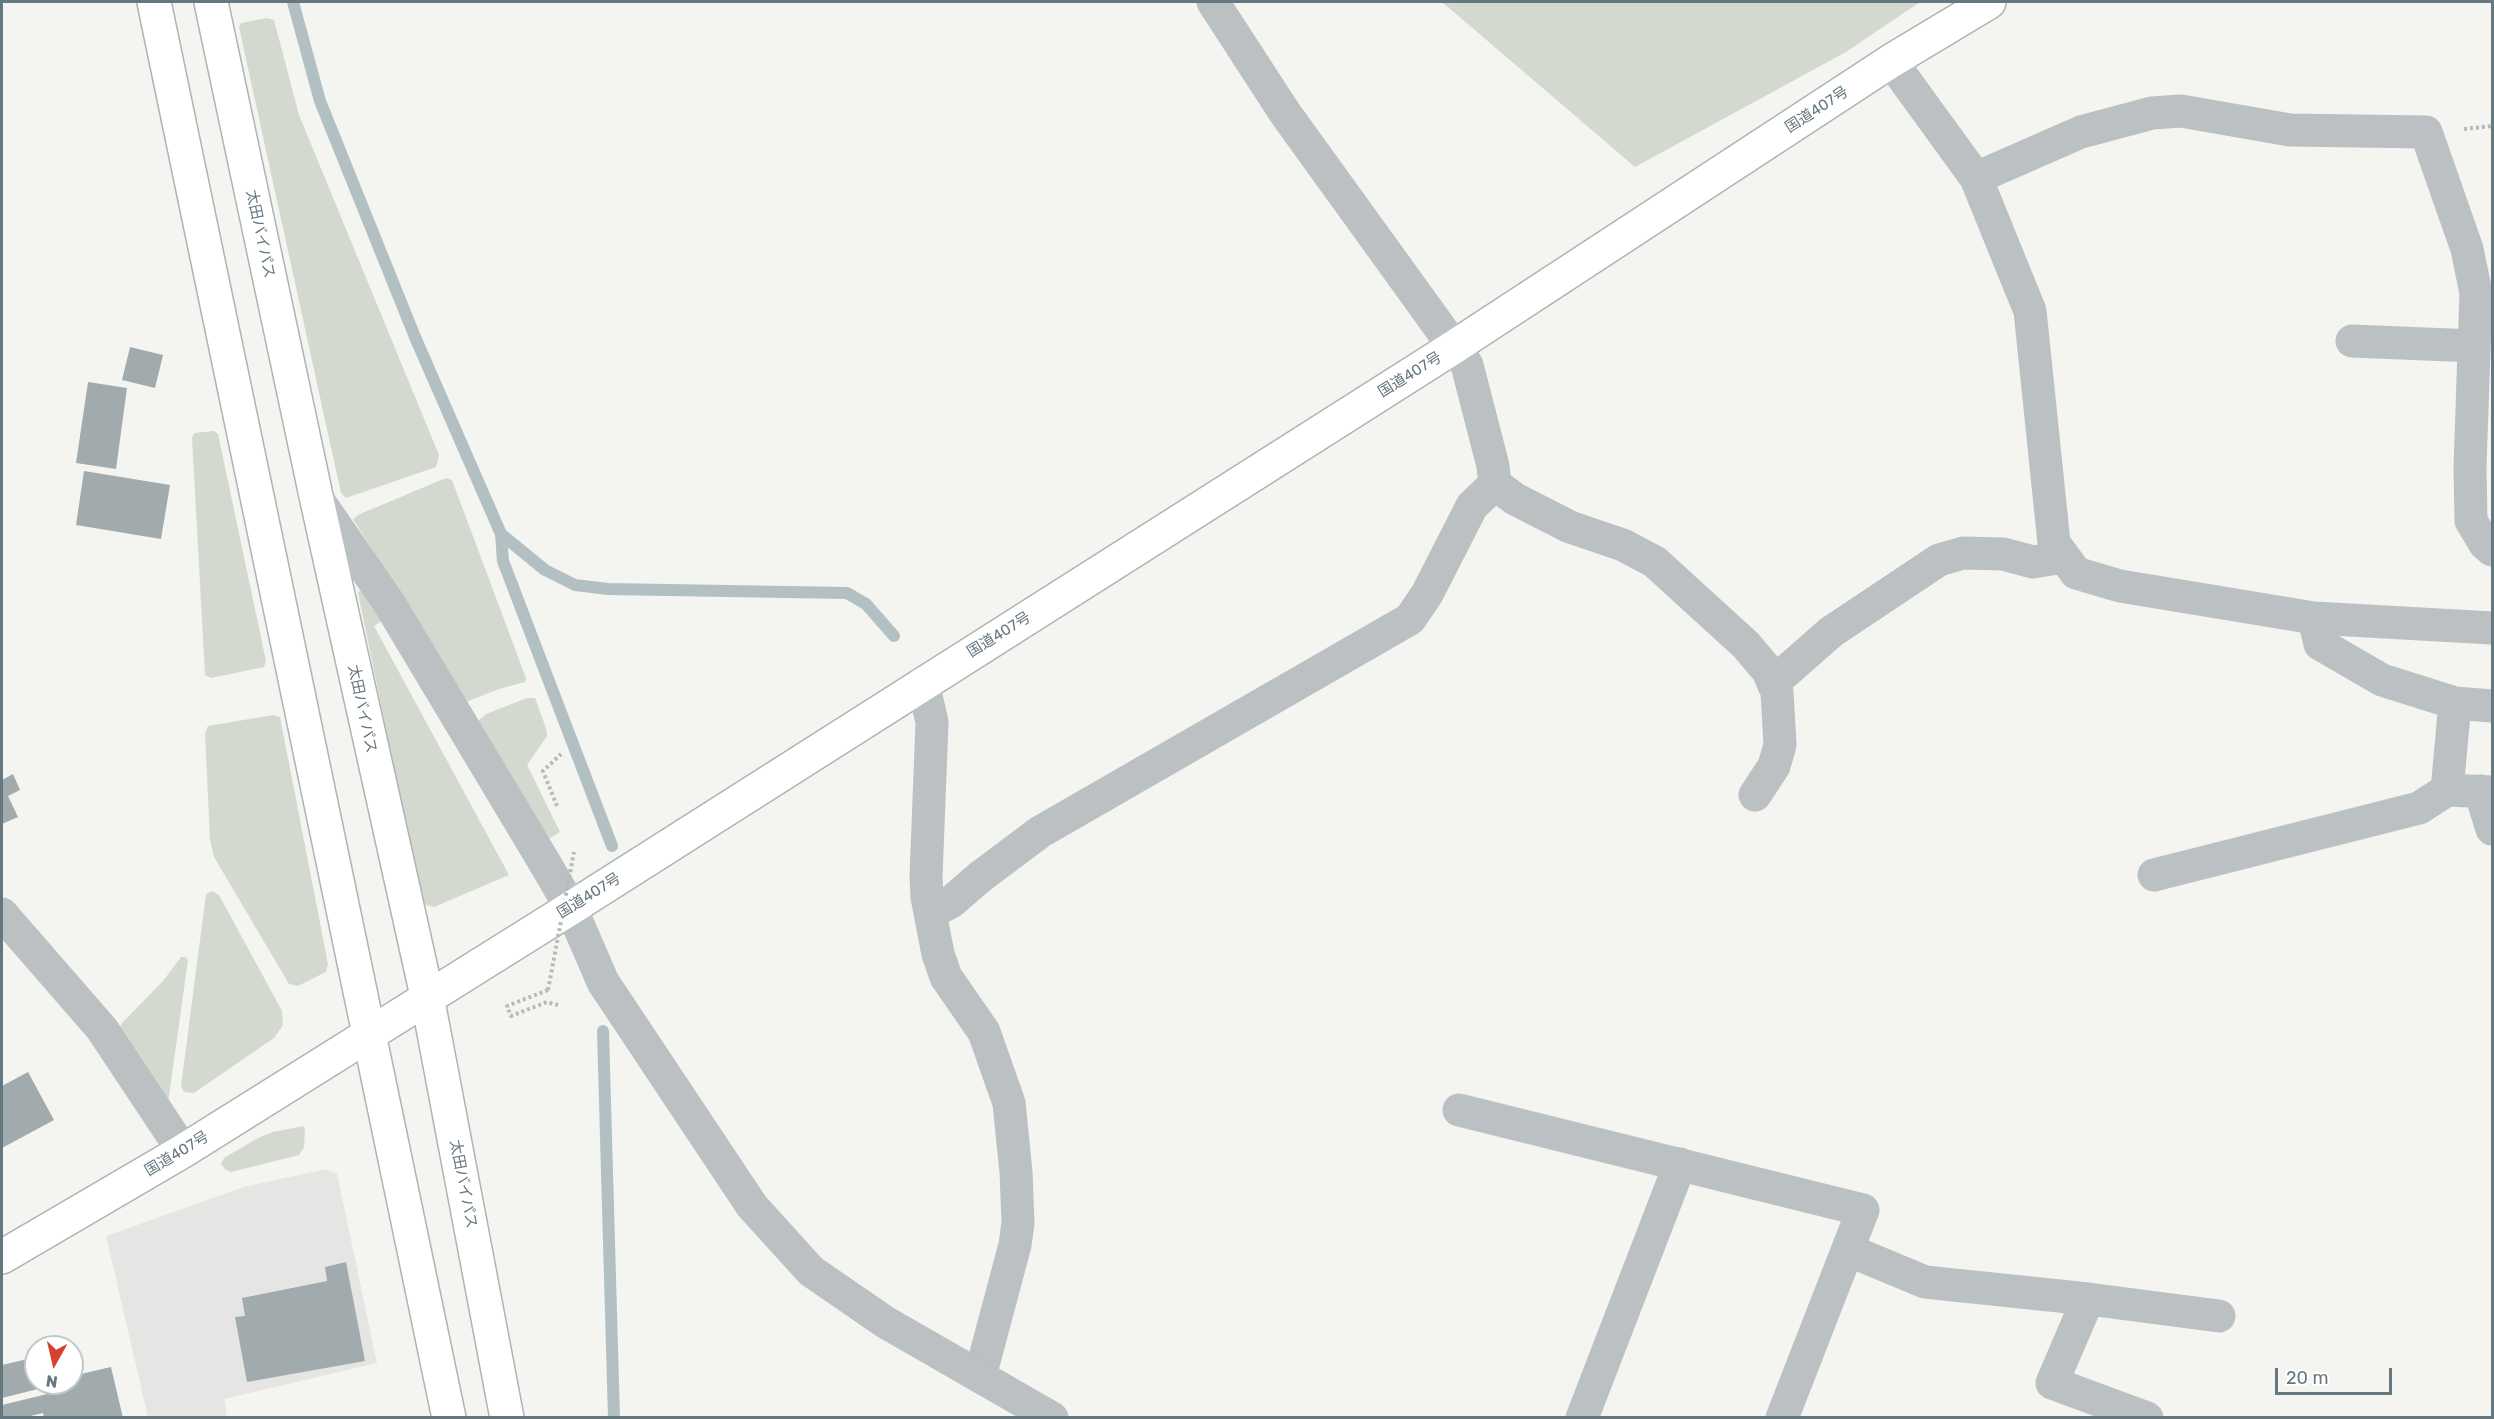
<!DOCTYPE html>
<meta charset="utf-8">
<style>
body{margin:0}
#map{position:relative;width:2494px;height:1419px;overflow:hidden;background:#f4f4f0;font-family:Rubik,sans-serif}
canvas{display:block}
.frame{position:absolute;inset:0;border:3px solid #65777f;pointer-events:none}
.north{position:absolute;left:24px;top:1335px;width:60px;height:60px;box-sizing:border-box;background:#fff;border:2px solid #c1c9cc;border-radius:50%;rotate:188deg;font-size:16px;font-weight:700;line-height:24px;text-align:center;color:#65777f}
.north::after{content:'';display:block;margin:auto;width:21px;height:27px;background:#d6422e;clip-path:polygon(50% 0,100% 100%,50% 72%,0 100%)}
.scale{position:absolute;left:2275px;top:1368px;width:117px;height:27px;box-sizing:border-box;border:3px solid #65777f;border-top:0;padding-left:8px;font-size:18px;line-height:21px;white-space:nowrap;color:#65777f;-webkit-text-stroke:4px #fff;paint-order:stroke}
</style>
<div id="map">
<canvas width="2494" height="1419"></canvas>
<div class="frame"></div>
<div class="north">N</div>
<div class="scale">20 m</div>
</div>
<script>
const ctx = document.querySelector('canvas').getContext('2d');
ctx.lineJoin = 'round';
function fill(path, color) { ctx.fillStyle = color; ctx.fill(path, 'evenodd'); }
const poly = rows => new Path2D(rows.map(r => 'M' + r).join(''));
function stroke(path, color, width, dash) { ctx.strokeStyle = color; ctx.lineWidth = width; ctx.lineCap = dash ? 'butt' : 'round'; ctx.setLineDash(dash || []); ctx.stroke(path); }
function label(font, color, halo, rows, align = 'center') {
  ctx.font = font + ' Rubik,"Noto Sans JP",sans-serif'; ctx.lineWidth = 6; ctx.setLineDash([]); ctx.textBaseline = 'middle'; ctx.strokeStyle = halo; ctx.fillStyle = color; for (const [text, x, y, turn = 0] of rows) {
    ctx.save(); ctx.translate(x, y); ctx.rotate((+turn || 0) * Math.PI / 180); ctx.textAlign = isNaN(turn) ? turn : align; if (halo) ctx.strokeText(text, 0, 0); ctx.fillText(text, 0, 0); ctx.restore();
  }
}
const built = poly([
 [326,1169,337,1174,377,1363,224,1399,227,1417,148,1417,106,1236,244,1187]
]);
const green = poly([
 [1442,2,1920,2,1846,52,1635,167],
 [267,18,274,20,299,115,439,455,436,467,346,498,341,493,239,27,241,23],
 [214,431,218,434,266,661,264,667,211,678,205,675,192,438,194,433],
 [446,478,452,480,526,678,525,682,499,689,466,702,353,519,360,514],
 [364,590,383,620,374,626,509,875,434,907,422,904,360,603,358,592],
 [527,698,535,698,546,728,547,736,527,765,560,832,547,840,478,721,486,714],
 [273,715,280,717,328,964,326,972,298,986,289,984,214,857,210,840,205,733,208,726],
 [212,891,219,895,282,1011,283,1025,274,1038,194,1093,184,1092,181,1086,206,894],
 [181,957,186,957,188,960,168,1103,117,1031,123,1022,163,981],
 [303,1126,305,1129,304,1147,299,1155,231,1172,225,1169,221,1164,224,1158,258,1138,273,1132]
]);
const stream = poly([
 [293,2,320,101,415,337,501,534,503,561,612,846],
 [501,534,545,570,575,585,608,589,847,593,866,604,894,636],
 [603,1031,614,1418]
]);
const building = poly([
 [130,347,163,355,155,388,122,380],
 [88,382,127,388,116,469,76,463],
 [84,471,170,485,161,539,76,525],
 [13,774,20,790,8,796,18,817,2,824,2,780],
 [28,1072,54,1120,2,1148,2,1086],
 [346,1262,365,1361,247,1382,235,1317,245,1316,242,1298,327,1281,325,1267],
 [36,1357,36,1383,54,1383,54,1385,2,1398,2,1365],
 [111,1367,123,1418,44,1418,43,1413,22,1418,2,1418,2,1405,72,1388,72,1376]
]);
const path = poly([
 [2464,129,2492,126],
 [557,806,543,771,561,754],
 [548,990,507,1006,511,1016,547,1002,558,1005]
]);
const minor = poly([
 [1213,2,1285,113,1467,365,1493,466,1495,484,1515,499,1570,527,1623,545,1655,562,1746,645,1768,671,1777,692,1780,745,1774,766,1755,795],
 [1891,61,1976,178,2030,311,2054,543,2076,573,2120,586,2314,618,2492,628],
 [1976,178,2081,132,2152,113,2181,111,2290,130,2426,132,2467,249,2476,293,2470,467,2471,521,2485,544,2492,550],
 [2352,341,2474,346],
 [2314,618,2320,644,2382,680,2455,703,2492,706],
 [923,683,932,722,926,877,927,897,938,954,946,977,984,1032,1009,1103,1016,1172,1018,1223,1015,1245,980,1376],
 [1773,683,1831,632,1939,560,1963,553,2003,554,2033,562,2064,557],
 [2455,703,2447,790,2492,792],
 [2480,791,2492,829],
 [2154,875,2419,808,2447,790],
 [932,912,951,902,980,877,1040,832,1410,619,1427,594,1472,506,1495,484],
 [2,914,102,1029,183,1151],
 [1459,1110,1863,1210,1782,1418],
 [1848,1250,1925,1282,2088,1299,2219,1316],
 [2088,1299,2052,1383,2147,1418],
 [1582,1418,1680,1164]
]);
const tertiary = poly([
 [316,497,389,603,546,865,571,908,603,982,752,1206,811,1271,885,1322,1052,1418]
]);
const trunk = poly([
 [154,2,449,1418],
 [211,2,316,496,427,996,507,1418],
 [2,1257,183,1151,571,908,1454,347,1891,61,1989,2]
]);
const pathBridge = poly([
 [548,990,574,852]
]);
const streetNames = [
 ["国道407号",1817,110,-33],
 ["太田バイパス",260,234,78],
 ["国道407号",1410,375,-32],
 ["国道407号",999,635,-32],
 ["太田バイパス",362,709,78],
 ["国道407号",589,896,-32],
 ["国道407号",177,1154,-31],
 ["太田バイパス",463,1184,79]
];
fill(built, '#e5e5e4');
fill(green, '#d4d9d0');
stroke(stream, '#b3c0c3', 12);
fill(building, '#a1abae');
stroke(trunk, '#aeb3b5', 36);
stroke(path, '#b7babc', 4, [3, 3]);
stroke(minor, '#bbc0c2', 33);
stroke(tertiary, '#bbc0c2', 33);
stroke(trunk, '#fff', 33);
stroke(pathBridge, '#b7babc', 4, [3, 3]);
label('15px', '#65777f', '#fff', streetNames);
</script>
